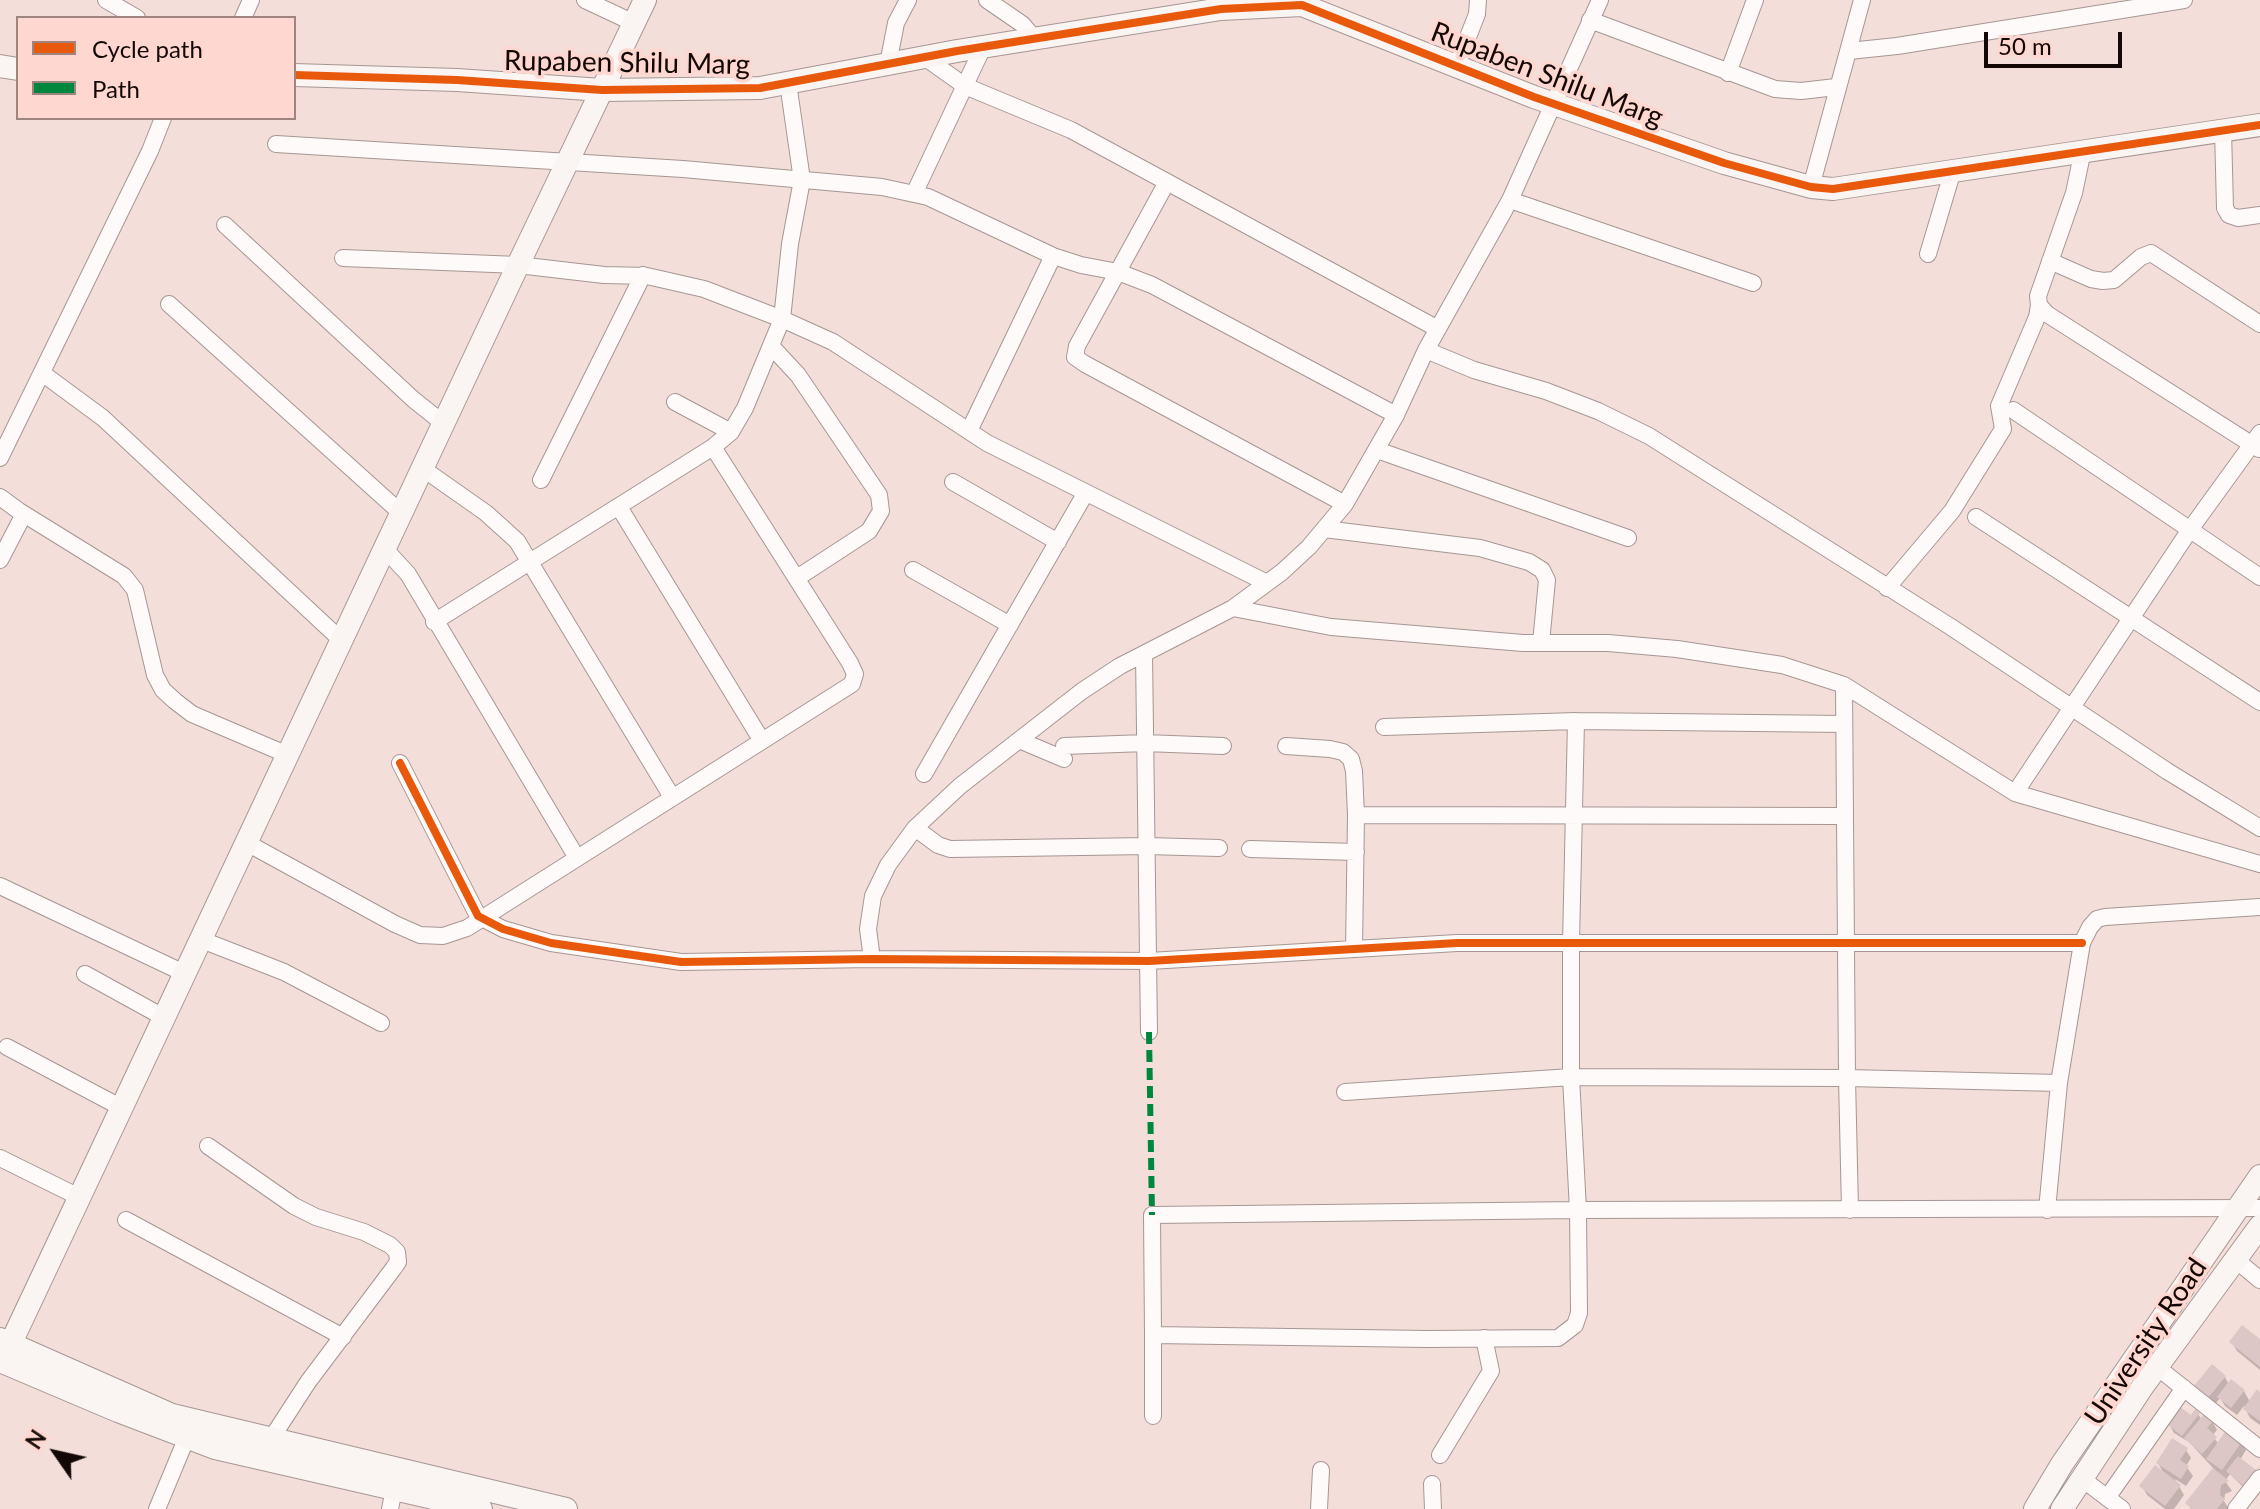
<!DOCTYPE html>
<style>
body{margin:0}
#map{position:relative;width:2260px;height:1509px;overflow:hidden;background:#f4deda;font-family:Lato,sans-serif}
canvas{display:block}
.legend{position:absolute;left:16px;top:16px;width:280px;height:104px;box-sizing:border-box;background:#fed7d0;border:2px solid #a0847f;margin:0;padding:10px 14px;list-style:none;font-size:24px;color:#140806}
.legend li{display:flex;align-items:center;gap:16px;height:40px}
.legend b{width:40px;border:2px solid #a0847f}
.north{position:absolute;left:16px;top:1413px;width:80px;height:80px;-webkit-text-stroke:6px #fed7d0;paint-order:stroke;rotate:304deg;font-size:22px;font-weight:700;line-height:32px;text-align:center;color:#140806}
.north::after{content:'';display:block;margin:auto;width:28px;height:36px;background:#140806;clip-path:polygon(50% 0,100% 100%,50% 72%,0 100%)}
.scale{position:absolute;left:1984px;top:32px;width:138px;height:36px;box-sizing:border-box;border:4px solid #140806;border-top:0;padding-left:10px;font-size:24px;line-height:28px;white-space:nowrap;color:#140806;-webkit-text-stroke:6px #fed7d0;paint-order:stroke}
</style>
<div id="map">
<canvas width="2260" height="1509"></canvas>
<ul class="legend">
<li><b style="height:10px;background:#e8590c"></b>Cycle path</li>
<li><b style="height:10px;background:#00873e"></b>Path</li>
</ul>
<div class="north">N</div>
<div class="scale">50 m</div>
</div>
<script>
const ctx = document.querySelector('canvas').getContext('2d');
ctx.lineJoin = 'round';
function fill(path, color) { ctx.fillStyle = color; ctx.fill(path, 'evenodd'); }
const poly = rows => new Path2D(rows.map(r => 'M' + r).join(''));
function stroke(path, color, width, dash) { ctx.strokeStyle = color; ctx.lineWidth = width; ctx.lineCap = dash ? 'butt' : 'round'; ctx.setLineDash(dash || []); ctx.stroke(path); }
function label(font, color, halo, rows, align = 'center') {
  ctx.font = font + ' Lato,sans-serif'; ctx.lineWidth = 7; ctx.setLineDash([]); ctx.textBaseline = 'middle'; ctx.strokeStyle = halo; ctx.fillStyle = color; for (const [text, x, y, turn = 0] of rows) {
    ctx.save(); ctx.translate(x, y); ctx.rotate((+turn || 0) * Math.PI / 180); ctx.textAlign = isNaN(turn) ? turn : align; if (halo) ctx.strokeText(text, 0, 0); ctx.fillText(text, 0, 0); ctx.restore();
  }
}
const shadow = poly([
 [2232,1342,2260,1342,2260,1370,2237,1351],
 [2225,1377,2229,1385,2244,1391,2250,1402,2260,1394,2260,1425,2250,1418,2244,1406,2237,1415,2225,1406,2220,1398,2213,1407,2201,1396],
 [2198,1414,2202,1420,2212,1421,2217,1430,2212,1436,2219,1444,2241,1442,2246,1450,2240,1460,2254,1472,2259,1480,2249,1493,2230,1474,2225,1481,2232,1491,2225,1494,2224,1501,2229,1509,2191,1509,2187,1503,2213,1468,2189,1442,2174,1433,2169,1424],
 [2186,1450,2191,1458,2186,1466,2193,1476,2186,1486,2175,1479,2184,1495,2174,1509,2165,1509,2147,1495,2142,1486,2165,1476,2158,1463]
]);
const building = poly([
 [2242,1325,2260,1339,2260,1367,2229,1342],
 [2212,1364,2226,1376,2207,1399,2193,1387],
 [2231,1379,2245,1390,2231,1408,2217,1397],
 [2257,1389,2260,1392,2260,1421,2243,1409],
 [2180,1407,2191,1415,2195,1409,2200,1413,2182,1436,2167,1424],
 [2205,1413,2214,1420,2207,1428,2217,1437,2202,1454,2184,1438],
 [2227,1429,2243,1440,2222,1470,2206,1459],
 [2172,1438,2188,1448,2180,1460,2189,1466,2181,1479,2156,1463],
 [2238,1456,2256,1470,2244,1486,2226,1471],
 [2155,1465,2181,1485,2165,1506,2139,1486],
 [2213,1468,2229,1481,2221,1485,2220,1495,2225,1499,2217,1509,2192,1509,2185,1503]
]);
const street = poly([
 [106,0,137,18],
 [585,0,634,23],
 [987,0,1022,24,1035,39],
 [243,18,251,0],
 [1590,20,1775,89,1801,91,1836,87],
 [1849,51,1897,46,2184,0],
 [924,57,965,86,1071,130,1167,182],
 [888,64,896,23,908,0],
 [1457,65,1477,14,1478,0],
 [1728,73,1755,0],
 [2223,130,2225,208,2229,215,2238,218,2260,215],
 [276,144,683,169,882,187,928,197,1053,256,1081,265,1118,272,1152,285,1396,415],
 [2083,150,2074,193,2038,296,2039,305,2047,314,2259,449],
 [1811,187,1862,0],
 [914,194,983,47],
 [1510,200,1753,283],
 [225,225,414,400,443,423],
 [1928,254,1953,170],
 [343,258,518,265,604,275,647,276,704,289,782,319,833,342,987,443,1267,583],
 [2050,261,2091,279,2103,281,2114,280,2141,257,2151,253,2260,324],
 [169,304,401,513],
 [771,346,798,375,879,495,881,511,869,531,797,578],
 [1426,350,1474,370,1546,391,1598,411,1649,436,1951,627,2167,771,2260,828],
 [42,373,103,418,341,640],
 [675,402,731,432],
 [2013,410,2260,577],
 [969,431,1053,256],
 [1377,450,1628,538],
 [0,458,150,151,163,118],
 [422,468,486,513,517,541,672,797],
 [541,480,643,275],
 [953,482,1058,542],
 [0,497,19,511,124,576,135,590,155,675,163,690,175,701,192,714,288,755],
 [1345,504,1085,364,1075,357,1077,346,1167,182,1438,329],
 [619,507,762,741],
 [1976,517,2260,702],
 [1324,529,1480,548,1529,562,1542,570,1547,580,1541,643],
 [384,548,408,574,577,858],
 [0,560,24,514],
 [913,570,1010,625],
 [1887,588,1952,511,2003,429,1999,406,2037,317,2039,305],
 [1233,608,1331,627,1523,643,1608,643,1677,649,1782,665,1844,685,2015,793,2260,864],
 [434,622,713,447,731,432,745,408,782,319,790,244,802,180,788,83],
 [1144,654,1149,1032],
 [1844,685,1847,1078,2059,1083],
 [1576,721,1571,943,1571,1077,1578,1210,2260,1208],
 [1384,727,1576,721,1844,724],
 [1019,740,1064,759],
 [1064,746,1145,743,1223,746],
 [1286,746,1330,749,1343,752,1351,759,1354,771,1356,815,1354,949],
 [400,763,478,916,503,929,551,943,681,962,872,959,1149,961,1457,943,2082,943],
 [924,774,1085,494],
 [2015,793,2189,531,2260,433],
 [1356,815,1845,816],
 [915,828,938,845,950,849,1147,846,1219,848],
 [247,843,395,924,420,935,443,936,467,928,852,684,855,674,850,663,713,447],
 [1250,849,1356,852],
 [0,886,186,974],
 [202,940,284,972,381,1023],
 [872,959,868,929,873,896,888,865,915,828,960,786,1082,691,1120,666,1233,608,1282,572,1309,547,1345,504,1396,415,1426,350,1510,200,1600,0],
 [85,974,165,1018],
 [7,1047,122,1108],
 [1345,1092,1571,1077,1847,1078,1850,1210],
 [208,1146,294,1206,316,1217,364,1232,390,1245,397,1252,398,1262,393,1269,308,1382,271,1439],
 [0,1158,79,1197],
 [2047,1210,2059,1083,2082,943,2090,927,2097,919,2105,917,2260,907],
 [126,1220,343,1337],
 [2236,1260,2260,1280],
 [1153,1335,1427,1339,1558,1338,1575,1325,1579,1313,1578,1210,1152,1215,1153,1335,1153,1416],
 [2157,1367,2260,1449],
 [1440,1455,1491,1371,1484,1338],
 [2081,1478,2122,1509],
 [1432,1484,1433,1509],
 [2107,1498,2184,1388],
 [157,1509,187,1437],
 [390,1509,396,1479],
 [1319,1509,1321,1470],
 [2236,1509,2260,1478]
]);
const secondary = poly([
 [0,66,18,69],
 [294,75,457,80,602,90,760,88,957,51,1221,9,1302,5,1534,97,1724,163,1811,187,1833,189,2260,125],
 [0,1339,172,1415,566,1509],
 [0,1361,118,1411,215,1448,481,1509],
 [2,1362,518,265,645,0],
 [2035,1509,2062,1464,2260,1176],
 [2062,1509,2143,1386,2260,1226]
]);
const quiet = poly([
 [1149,1032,1152,1215]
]);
const cycleway = poly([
 [294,75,457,80,602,90,760,88,957,51,1221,9,1302,5,1534,97,1724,163,1811,187,1833,189,2260,125],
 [400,763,478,916,503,929,551,943,681,962,872,959,1149,961,1457,943,2082,943]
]);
const streetNames = [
 ["Rupaben Shilu Marg",627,63,1],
 ["Rupaben Shilu Marg",1547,75,21],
 ["University Road",2146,1342,-56]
];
fill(shadow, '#0003');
fill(building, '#dcc7c6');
stroke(street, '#a69693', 18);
stroke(secondary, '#a69693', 24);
stroke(street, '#fdfaf9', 16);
stroke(secondary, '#faf4f3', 22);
stroke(quiet, '#00873e', 6, [12, 6]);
stroke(cycleway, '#e8590c', 8);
label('28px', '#140806', '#fed7d0', streetNames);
</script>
